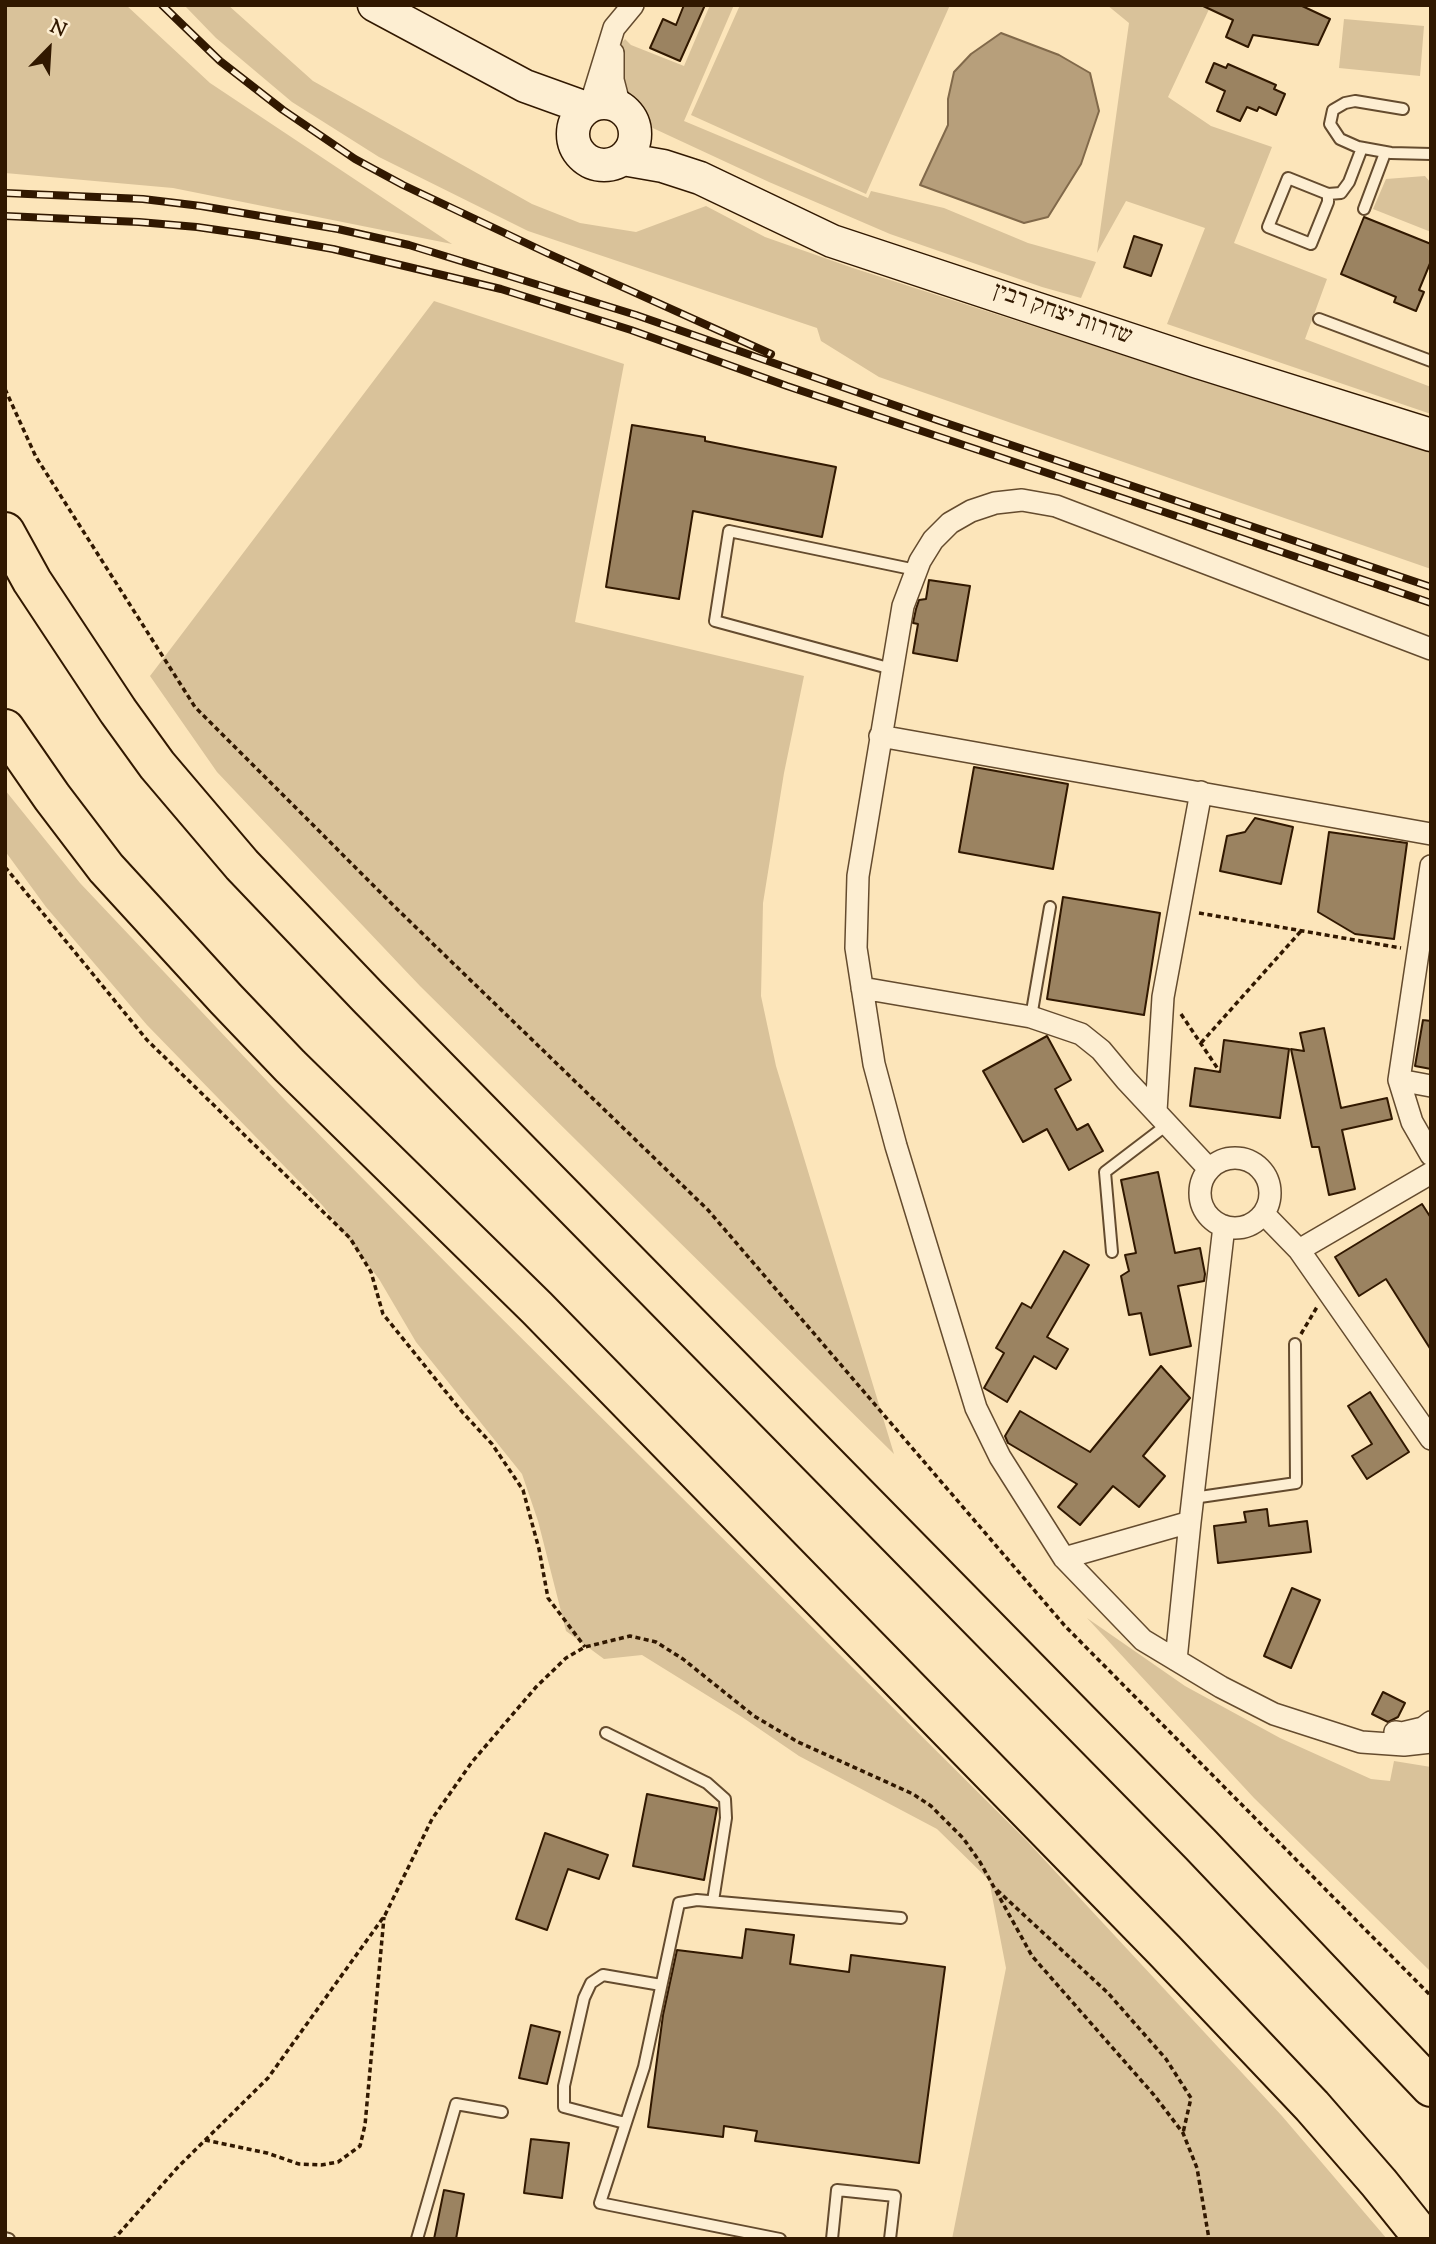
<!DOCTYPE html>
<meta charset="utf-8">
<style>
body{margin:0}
#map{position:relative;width:1436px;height:2244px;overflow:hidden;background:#fce5ba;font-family:"Sorts Mill Goudy",serif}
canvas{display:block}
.frame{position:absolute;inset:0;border:7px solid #311800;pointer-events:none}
.north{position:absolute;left:14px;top:14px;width:70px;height:70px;-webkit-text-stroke:5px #fdeed2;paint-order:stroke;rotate:24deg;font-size:19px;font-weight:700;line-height:28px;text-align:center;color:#311800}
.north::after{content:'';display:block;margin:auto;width:24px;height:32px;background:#311800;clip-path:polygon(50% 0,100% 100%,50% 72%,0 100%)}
</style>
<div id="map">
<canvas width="1436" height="2244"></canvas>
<div class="frame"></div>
<div class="north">N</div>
</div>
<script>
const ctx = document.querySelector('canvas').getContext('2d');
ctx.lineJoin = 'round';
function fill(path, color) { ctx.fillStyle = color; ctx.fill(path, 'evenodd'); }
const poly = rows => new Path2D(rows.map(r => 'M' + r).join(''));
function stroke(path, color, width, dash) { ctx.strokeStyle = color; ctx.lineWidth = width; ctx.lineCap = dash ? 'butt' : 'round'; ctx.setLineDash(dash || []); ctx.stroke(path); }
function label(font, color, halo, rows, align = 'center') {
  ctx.font = font + ' "Sorts Mill Goudy","Frank Ruhl Libre",serif'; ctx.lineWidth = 7; ctx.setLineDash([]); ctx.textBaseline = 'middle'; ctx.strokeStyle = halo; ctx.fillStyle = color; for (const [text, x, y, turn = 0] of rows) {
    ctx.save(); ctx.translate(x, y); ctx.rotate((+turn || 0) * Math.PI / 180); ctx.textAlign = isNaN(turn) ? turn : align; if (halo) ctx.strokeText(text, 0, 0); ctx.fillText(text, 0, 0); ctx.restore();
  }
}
const green = poly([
 [5,5,126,5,210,83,452,244,173,188,5,173],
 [184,5,228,5,313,81,532,204,580,223,636,232,706,206,765,237,853,268,1274,404,1431,450,1431,569,879,377,821,341,817,328,528,231,379,157,292,102,216,38],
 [710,5,734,5,684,121,868,198,871,191,944,208,1028,243,1096,262,1081,298,1042,287,890,234,769,182,586,97,606,60,625,39,631,45,684,66],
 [740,5,950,5,866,194,691,115],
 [1107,5,1211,5,1168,97,1211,126,1272,147,1234,243,1327,279,1305,339,1431,387,1431,414,1167,324,1205,228,1126,201,1097,253,1129,23],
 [1344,19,1424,26,1420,76,1339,68],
 [1425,176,1431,183,1431,232,1373,209,1386,179],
 [434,301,624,364,575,622,804,676,784,773,763,903,761,996,776,1066,894,1454,420,986,217,772,150,676],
 [5,790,80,883,285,1100,465,1282,1026,1840,1282,2116,1387,2239,952,2239,1006,1968,989,1880,937,1829,799,1756,742,1717,642,1655,604,1659,566,1631,538,1521,522,1474,416,1342,379,1279,323,1206,147,1025,46,907,5,851],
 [1087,1618,1185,1686,1280,1738,1371,1779,1390,1781,1394,1761,1431,1767,1431,1972,1254,1798]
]);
const water = poly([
 [1001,33,1059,55,1090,73,1099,111,1081,164,1048,217,1024,223,920,185,948,125,948,99,954,72,971,54,1001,33]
]);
const building = poly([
 [684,5,705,5,680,61,650,48,663,19,676,25,684,5],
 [1201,5,1300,5,1330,19,1318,45,1253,35,1248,47,1226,37,1233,20,1201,5],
 [1214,63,1226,68,1228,64,1276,85,1274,89,1285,94,1276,115,1259,107,1257,111,1247,107,1240,121,1217,111,1225,91,1206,82,1214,63],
 [1364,217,1431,244,1431,261,1419,290,1424,292,1416,311,1394,302,1396,297,1341,274,1364,217],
 [1134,236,1162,245,1151,276,1124,267,1134,236],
 [632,425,705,437,705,441,836,467,822,537,693,511,679,599,606,587,632,425],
 [929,580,970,586,957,661,913,653,918,624,913,623,916,609,919,600,926,599,929,580],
 [974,767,1068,784,1053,869,959,852,974,767],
 [1255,818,1293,827,1281,884,1220,871,1227,836,1245,832,1255,818],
 [1329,832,1407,843,1394,939,1355,934,1318,912,1329,832],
 [1063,897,1160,913,1144,1015,1047,999,1063,897],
 [1423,1020,1431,1021,1431,1069,1415,1066,1423,1020],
 [1324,1028,1341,1108,1387,1098,1392,1119,1342,1130,1355,1189,1329,1195,1319,1147,1312,1147,1291,1049,1304,1051,1300,1033,1324,1028],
 [1047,1036,1071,1080,1055,1089,1077,1130,1088,1124,1103,1151,1069,1170,1047,1129,1023,1142,983,1071,1047,1036],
 [1224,1040,1289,1049,1280,1118,1190,1106,1195,1068,1220,1072,1224,1040],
 [1158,1172,1175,1253,1200,1248,1205,1274,1204,1281,1178,1286,1191,1346,1150,1355,1141,1313,1129,1315,1121,1276,1129,1271,1125,1255,1136,1253,1121,1180,1158,1172],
 [1422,1204,1431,1218,1431,1350,1386,1279,1359,1296,1335,1257,1422,1204],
 [1064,1251,1089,1265,1047,1337,1068,1349,1056,1369,1034,1356,1007,1402,984,1388,1004,1353,996,1348,1022,1303,1031,1308,1064,1251],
 [1161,1366,1190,1398,1143,1456,1165,1476,1139,1507,1113,1486,1080,1525,1058,1507,1077,1484,1008,1443,1005,1436,1020,1411,1090,1452,1161,1366],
 [1370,1392,1409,1452,1367,1479,1352,1456,1372,1444,1348,1406,1370,1392],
 [1267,1509,1269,1526,1307,1521,1311,1552,1218,1563,1214,1526,1246,1522,1244,1512,1267,1509],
 [1292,1588,1320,1600,1291,1668,1264,1656,1292,1588],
 [1383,1692,1405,1703,1398,1717,1388,1722,1372,1714,1383,1692],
 [647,1794,717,1808,704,1880,633,1866,647,1794],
 [545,1833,608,1855,599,1879,568,1869,547,1930,516,1919,545,1833],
 [746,1929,794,1935,790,1964,849,1972,851,1955,945,1967,919,2163,755,2141,757,2131,724,2126,723,2137,648,2127,663,2015,677,1950,742,1958,746,1929],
 [531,2025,560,2032,547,2084,519,2078,531,2025],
 [531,2139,569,2143,562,2198,524,2193,531,2139],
 [444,2190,464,2194,456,2239,434,2239,444,2190]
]);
const path = poly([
 [5,389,36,457,195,707,396,908,708,1210,1065,1626,1431,1996],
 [5,867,147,1040,350,1238,371,1272,383,1314,463,1413,492,1444,523,1490,539,1549,548,1598,585,1647],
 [1199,913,1401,948],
 [1181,1014,1220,1072],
 [1201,1043,1301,931],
 [1301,1334,1317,1307],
 [997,1890,1108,1993,1166,2059,1191,2098,1183,2133],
 [205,2140,267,2153,299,2164,321,2165,338,2162,360,2146,365,2125,384,1917],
 [112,2239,115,2238,178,2167,268,2078,385,1915,432,1819,472,1762,536,1687,566,1658,585,1647,630,1636,656,1642,683,1659,754,1716,798,1742,913,1794,931,1806,963,1838,980,1862,1032,1956,1154,2095,1183,2133,1197,2168,1209,2239]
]);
const service = poly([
 [1403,109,1355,101,1345,103,1333,110,1330,124,1340,139,1358,147,1391,153,1431,154],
 [1328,194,1328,202,1311,244,1268,227,1288,178,1328,194,1341,193,1349,182,1362,148],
 [1364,209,1385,153],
 [1319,319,1431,361],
 [892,669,715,621,729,531,916,570],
 [1031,1017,1050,907],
 [1112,1252,1105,1172,1168,1124],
 [1193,1498,1296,1483,1295,1344],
 [606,1733,707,1783,725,1799,726,1818,713,1901],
 [625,2123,564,2107,564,2086,584,1998,591,1983,603,1975,661,1985],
 [5,2238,9,2239],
 [417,2239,456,2104,502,2112],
 [780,2239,600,2203,644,2067,679,1903,697,1900,901,1918],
 [832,2239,837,2190,895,2196,890,2239]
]);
const minor = poly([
 [613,53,613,80,620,107],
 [590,106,614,28,633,5],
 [1431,649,1056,506,1022,500,995,503,971,511,950,523,933,540,920,561,903,606,858,876,856,948,874,1064,896,1146,976,1408,1000,1457,1064,1558,1143,1640,1221,1687,1274,1714,1361,1742,1404,1745,1431,1742],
 [880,736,1431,834],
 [1431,866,1399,1080,1412,1122,1431,1155],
 [862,988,1031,1017,1081,1034,1101,1050,1126,1080,1209,1169],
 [1399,1080,1431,1086],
 [1156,1111,1163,997,1201,792],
 '1200 1193a35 35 0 1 1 70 0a35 35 0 1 1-70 0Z',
 [1264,1214,1299,1250,1431,1439],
 [1299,1250,1431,1173],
 [1064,1558,1190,1522],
 [1176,1660,1190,1522,1224,1226],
 [1395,1732,1402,1733,1423,1728,1431,1722]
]);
const secondary = poly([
 [374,5,525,86,586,108],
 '573 134a31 31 0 1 1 62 0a31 31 0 1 1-62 0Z',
 [623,159,663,166,700,178,832,241,1198,362,1431,435]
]);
const motorway = poly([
 [5,532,32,581,118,711,157,765,242,865,368,997,1200,1844,1431,2087],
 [5,729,52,797,106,868,226,999,290,1066,537,1308,1165,1951,1312,2106,1379,2183,1424,2239]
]);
const rail = poly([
 [162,5,220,61,283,110,355,159,403,185,547,253,771,354],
 [5,193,143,199,201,206,338,229,409,245,636,315,937,420,1431,587],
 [5,216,139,222,197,227,259,236,333,249,501,289,631,330,787,386,1188,520,1431,603]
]);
const streetNames = [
 ["שדרות יצחק רבין",1062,316,19]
];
fill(green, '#d9c29a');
fill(water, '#b79f7b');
stroke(water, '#81694a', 2);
fill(building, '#9b8361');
stroke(building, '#311800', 2);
stroke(service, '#644b2e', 14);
stroke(minor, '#644b2e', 24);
stroke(secondary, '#311800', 35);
stroke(motorway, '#311800', 42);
stroke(path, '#311800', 3.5, [5, 3.5]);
stroke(service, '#fdeed2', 10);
stroke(minor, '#fdeed2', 21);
stroke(secondary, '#fdeed2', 32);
stroke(motorway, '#fce5ba', 38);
stroke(rail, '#311800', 8);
stroke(rail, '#fdeed2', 5, [16]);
label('24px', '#311800', '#fdeed2', streetNames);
</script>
